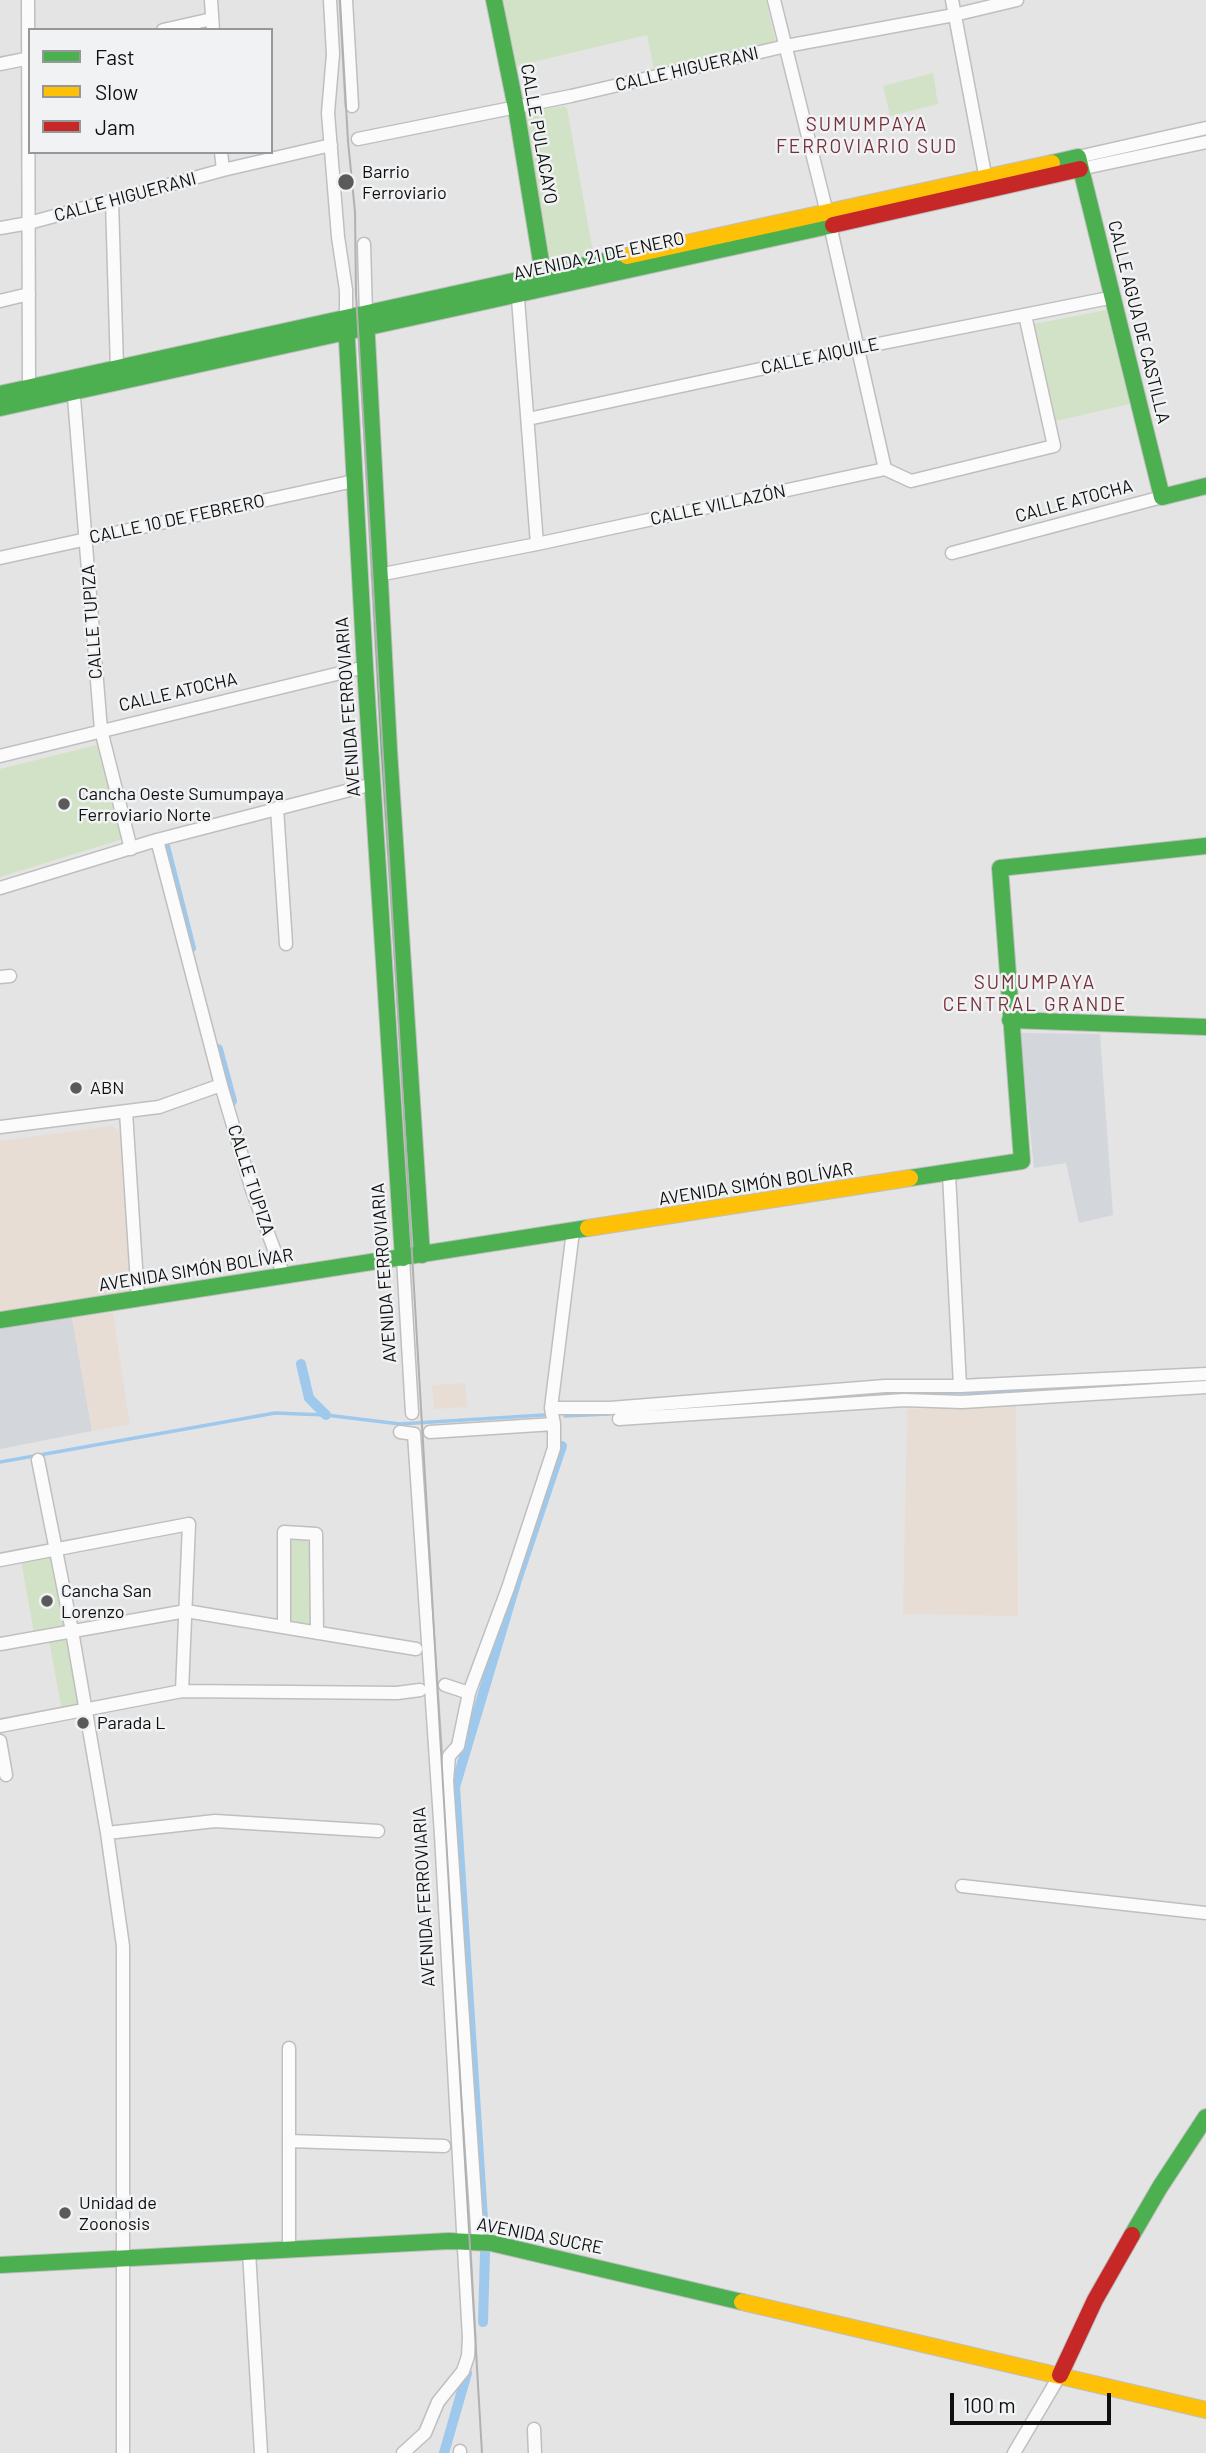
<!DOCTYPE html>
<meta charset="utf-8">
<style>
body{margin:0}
#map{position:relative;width:1206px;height:2453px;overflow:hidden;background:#e4e4e4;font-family:Barlow,sans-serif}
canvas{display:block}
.legend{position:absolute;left:28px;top:28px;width:245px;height:126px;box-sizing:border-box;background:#f0f2f3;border:2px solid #969798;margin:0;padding:9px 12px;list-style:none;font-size:21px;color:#0f0f10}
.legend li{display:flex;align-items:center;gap:14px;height:35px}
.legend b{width:35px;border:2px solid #969798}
.scale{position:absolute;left:950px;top:2393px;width:161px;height:32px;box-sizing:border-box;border:4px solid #0f0f10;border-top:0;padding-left:9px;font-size:21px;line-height:24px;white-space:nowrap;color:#0f0f10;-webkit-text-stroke:5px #f0f2f3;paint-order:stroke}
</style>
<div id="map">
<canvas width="1206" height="2453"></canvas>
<ul class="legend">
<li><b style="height:9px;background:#4caf50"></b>Fast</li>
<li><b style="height:9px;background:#ffc107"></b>Slow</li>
<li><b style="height:9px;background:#c62828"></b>Jam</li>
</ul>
<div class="scale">100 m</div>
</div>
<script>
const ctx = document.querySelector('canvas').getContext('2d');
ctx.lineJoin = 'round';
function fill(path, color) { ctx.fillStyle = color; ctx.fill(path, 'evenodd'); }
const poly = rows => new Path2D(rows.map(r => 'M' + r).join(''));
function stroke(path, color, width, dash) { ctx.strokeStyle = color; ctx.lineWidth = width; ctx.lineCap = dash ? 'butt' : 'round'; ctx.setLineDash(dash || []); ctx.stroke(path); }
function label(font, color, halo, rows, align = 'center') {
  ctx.font = font + ' Barlow,sans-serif'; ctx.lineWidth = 5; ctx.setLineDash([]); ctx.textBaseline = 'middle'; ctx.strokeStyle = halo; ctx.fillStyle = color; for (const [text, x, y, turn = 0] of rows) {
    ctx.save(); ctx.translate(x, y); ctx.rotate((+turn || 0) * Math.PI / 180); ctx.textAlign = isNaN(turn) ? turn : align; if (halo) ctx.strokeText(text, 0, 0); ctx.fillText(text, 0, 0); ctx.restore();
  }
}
const built = poly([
 [1020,1033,1100,1034,1113,1215,1079,1223,1066,1163,1034,1168],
 [72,1317,92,1431,0,1449,0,1329]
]);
const industrial = poly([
 [113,1126,120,1133,132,1290,127,1294,0,1316,0,1141],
 [113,1313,130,1425,92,1431,72,1317],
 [465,1383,467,1407,434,1409,432,1385],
 [1016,1406,1018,1616,903,1614,907,1409]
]);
const green = poly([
 [502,0,766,0,776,43,654,70,647,35,516,66],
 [933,73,938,104,890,116,883,86],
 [564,106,567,108,594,258,551,266,525,115,527,112],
 [1106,310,1130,404,1056,421,1034,324],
 [97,745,123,839,0,877,0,769],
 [303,1537,311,1544,311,1624,307,1627,291,1625,287,1619,287,1545,295,1538],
 [54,1554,67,1627,34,1633,21,1560],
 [68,1637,81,1708,62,1711,49,1640]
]);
const stream = poly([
 [662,1410,901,1393,1008,1392,1203,1380],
 [565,1416,609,1414],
 [0,1462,275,1413,326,1415,400,1424,544,1415]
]);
const canal = poly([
 [165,846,191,948],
 [218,1049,232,1101],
 [301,1364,309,1398,326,1415],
 [484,2234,455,1787,516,1583,562,1446],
 [483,2322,485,2252],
 [444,2453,467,2373]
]);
const street = poly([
 [28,0,29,388],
 [211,0,213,30],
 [330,0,333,54,328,113,338,237,346,290,346,319],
 [346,0,352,106],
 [774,0,830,225,885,469],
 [952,0,987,185],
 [163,30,212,19],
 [0,64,30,58],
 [358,139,571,96,786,46,954,15,1017,0],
 [221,152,223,170],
 [1078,157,1206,128],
 [1080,169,1206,142],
 [112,201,117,369],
 [0,228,29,223,223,170,331,145],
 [364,244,366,314],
 [517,286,537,544],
 [0,301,29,294],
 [73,385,101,730,131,849],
 [528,419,858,348,1114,297],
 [952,553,1162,497],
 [0,558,354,481],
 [378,575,537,544,885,469,911,481,1054,446,1025,315],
 [0,756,365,667],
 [277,808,286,944],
 [157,840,221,1085,252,1190,284,1276],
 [0,888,157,840,373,784],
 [0,977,10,976],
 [126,1112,138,1299],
 [0,1127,159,1107,221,1085],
 [949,1174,960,1386],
 [403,1258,412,1413],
 [551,1408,610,1408,885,1386,960,1386,1206,1374],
 [619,1419,904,1400,962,1402,1206,1387],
 [400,1432,414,1434,441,1835,469,2338,468,2356,463,2371,438,2402,425,2433,403,2453],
 [430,1432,554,1424],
 [38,1460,72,1631,107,1833,123,1946,123,2453],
 [0,1560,189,1524,182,1691],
 [284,1627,284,1532,316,1534,317,1633],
 [0,1644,186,1611,416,1649],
 [445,1685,469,1693],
 [0,1726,182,1691,397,1693,420,1690],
 [0,1741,6,1775],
 [107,1833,215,1821,378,1831],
 [962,1886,1206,1913],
 [289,2141,444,2146],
 [478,2242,447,1781,449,1756,458,1746,469,1693,508,1588,554,1448,554,1424,551,1408,573,1231],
 [289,2250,289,2048],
 [249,2252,261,2453],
 [534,2429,535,2453],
 [460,2451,460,2453],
 [1014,2453,1060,2375]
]);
const fast = poly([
 [494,0,516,108,545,286],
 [1052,163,1078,157,1162,497,1206,486],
 [366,319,389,750,422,1255],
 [346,322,365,667,403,1258],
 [0,394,627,256],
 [0,408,833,225],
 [1010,1020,1206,1027],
 [910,1178,1022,1161,1000,868,1206,846],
 [0,1320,588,1228],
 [1132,2235,1160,2187,1206,2117],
 [0,2265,449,2241,491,2243,742,2302]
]);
const slow = poly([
 [627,256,1052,163],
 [588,1228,910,1178],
 [742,2302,1206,2410]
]);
const jam = poly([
 [833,225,1080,169],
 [1060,2375,1095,2300,1132,2235]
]);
const tram = poly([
 [340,0,348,141,355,212,356,294,482,2453]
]);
const markers = [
 [346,182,9,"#5a5a5a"],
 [64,804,7,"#5a5a5a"],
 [76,1088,7,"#5a5a5a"],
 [47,1601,7,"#5a5a5a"],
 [83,1723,7,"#5a5a5a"],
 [65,2213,7,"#5a5a5a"]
];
const streetNames = [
 ["CALLE HIGUERANI",687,69,-13],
 ["CALLE PULACAYO",539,134,80],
 ["CALLE HIGUERANI",125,197,-15],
 ["AVENIDA 21 DE ENERO",599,256,-12],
 ["CALLE AGUA DE CASTILLA",1139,322,76],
 ["CALLE AIQUILE",820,356,-12],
 ["CALLE ATOCHA",1074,501,-15],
 ["CALLE VILLAZÓN",718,505,-12],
 ["CALLE 10 DE FEBRERO",177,519,-12],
 ["CALLE TUPIZA",92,622,-94],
 ["CALLE ATOCHA",178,692,-13],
 ["AVENIDA FERROVIARIA",348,707,-94],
 ["CALLE TUPIZA",251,1180,72],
 ["AVENIDA SIMÓN BOLÍVAR",756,1184,-9],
 ["AVENIDA SIMÓN BOLÍVAR",196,1270,-9],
 ["AVENIDA FERROVIARIA",384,1273,-94],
 ["AVENIDA FERROVIARIA",424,1897,-93],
 ["AVENIDA SUCRE",540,2236,11]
];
const poiNames = [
 ["Barrio",362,172],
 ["Ferroviario",362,193],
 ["Cancha Oeste Sumumpaya",78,794],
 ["Ferroviario Norte",78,815],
 ["ABN",90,1088],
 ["Cancha San",61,1591],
 ["Lorenzo",61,1612],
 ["Parada L",97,1723],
 ["Unidad de",79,2203],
 ["Zoonosis",79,2224]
];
const neighbourhoodNames = [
 ["SUMUMPAYA",867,125],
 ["FERROVIARIO SUD",867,147],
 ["SUMUMPAYA",1035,983],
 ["CENTRAL GRANDE",1035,1005]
];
fill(built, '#d3d6da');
fill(industrial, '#e7ddd4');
fill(green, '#d2e2c6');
stroke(stream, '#9fc9ec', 3.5);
stroke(canal, '#9fc9ec', 10);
stroke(street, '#bfbfc0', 15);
stroke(fast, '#bfbfc0', 18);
stroke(slow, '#bfbfc0', 18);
stroke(jam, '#bfbfc0', 18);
stroke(street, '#fbfbfb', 12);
stroke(fast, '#4caf50', 16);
stroke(slow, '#ffc107', 16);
stroke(jam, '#c62828', 16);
stroke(tram, '#b1b1b2', 2);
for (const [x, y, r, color] of markers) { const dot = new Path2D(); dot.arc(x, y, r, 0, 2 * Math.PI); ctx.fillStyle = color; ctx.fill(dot); stroke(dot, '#f0f2f3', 2.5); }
label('18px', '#0f0f10', '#f0f2f3', streetNames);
label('18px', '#0f0f10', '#f0f2f3', poiNames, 'left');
ctx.letterSpacing = '2px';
label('19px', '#77303a', '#f0f2f3', neighbourhoodNames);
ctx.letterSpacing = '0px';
</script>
